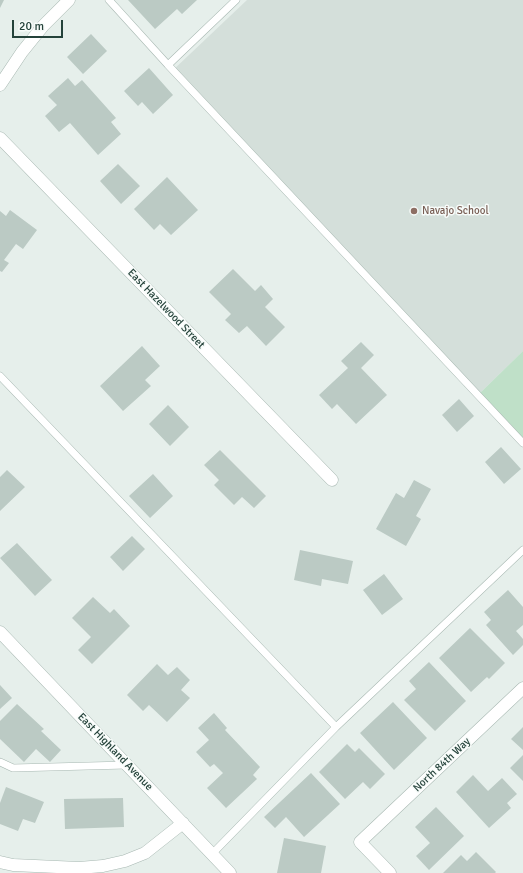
<!DOCTYPE html>
<style>
body{margin:0}
#map{position:relative;width:523px;height:873px;overflow:hidden;background:#e6efeb;font-family:Signika,sans-serif}
canvas{display:block}
.scale{position:absolute;left:12px;top:20px;width:51px;height:18px;box-sizing:border-box;border:2px solid #24423a;border-top:0;padding-left:5px;font-size:12px;line-height:14px;white-space:nowrap;color:#24423a;-webkit-text-stroke:3px #f7fbf9;paint-order:stroke}
</style>
<div id="map">
<canvas width="523" height="873"></canvas>
<div class="scale">20 m</div>
</div>
<script>
const ctx = document.querySelector('canvas').getContext('2d');
ctx.lineJoin = 'round';
function fill(path, color) { ctx.fillStyle = color; ctx.fill(path, 'evenodd'); }
const poly = rows => new Path2D(rows.map(r => 'M' + r).join(''));
function stroke(path, color, width, dash) { ctx.strokeStyle = color; ctx.lineWidth = width; ctx.lineCap = dash ? 'butt' : 'round'; ctx.setLineDash(dash || []); ctx.stroke(path); }
function label(font, color, halo, rows, align = 'center') {
  ctx.font = font + ' Signika,sans-serif'; ctx.lineWidth = 3; ctx.setLineDash([]); ctx.textBaseline = 'middle'; ctx.strokeStyle = halo; ctx.fillStyle = color; for (const [text, x, y, turn = 0] of rows) {
    ctx.save(); ctx.translate(x, y); ctx.rotate((+turn || 0) * Math.PI / 180); ctx.textAlign = isNaN(turn) ? turn : align; if (halo) ctx.strokeText(text, 0, 0); ctx.fillText(text, 0, 0); ctx.restore();
  }
}
const built = poly([
 [247,0,523,0,523,351,480,393,171,72]
]);
const green = poly([
 [523,351,523,438,480,393]
]);
const building = poly([
 [0,0,4,0,0,8],
 [128,0,197,0,182,14,177,9,155,29],
 [91,34,107,51,83,74,67,57],
 [149,68,173,95,153,114,142,102,138,106,124,91],
 [68,78,75,86,82,80,116,118,111,122,121,134,98,155,70,123,59,132,45,116,57,105,48,96],
 [118,164,140,186,121,204,100,181],
 [167,177,198,210,171,235,160,224,154,230,134,209],
 [10,210,37,230,23,249,16,244,4,260,9,263,2,272,0,271,0,211,6,216],
 [233,269,255,291,261,285,273,299,265,307,285,327,266,346,247,326,239,333,225,320,231,314,209,292],
 [361,342,374,355,361,368,387,395,356,424,337,404,332,409,319,395,348,368,341,361],
 [142,346,160,366,145,380,151,386,123,411,100,386],
 [459,399,474,416,457,432,442,415],
 [168,405,189,427,170,446,149,424],
 [501,447,521,469,504,484,485,462],
 [220,450,266,496,254,508,242,497,234,505,214,485,219,480,204,465],
 [7,470,25,487,0,511,0,477],
 [153,474,173,496,150,518,129,496],
 [414,480,431,489,416,516,421,519,406,546,376,529,396,493,404,498],
 [132,536,145,549,123,571,110,557],
 [17,543,52,580,35,596,0,558],
 [300,550,353,561,348,584,322,579,321,586,294,580],
 [384,574,403,599,382,615,363,590],
 [508,590,523,607,523,625,516,631,523,639,523,645,513,655,486,625,491,620,484,612],
 [93,597,110,613,114,609,130,626,92,664,78,650,91,637,72,618],
 [470,628,505,663,489,679,487,677,471,692,439,658],
 [429,662,466,701,435,731,404,700,416,689,409,681],
 [157,664,168,675,177,667,190,680,181,690,190,698,167,722,149,705,143,711,127,695],
 [0,685,12,698,0,709],
 [393,702,427,738,394,770,360,733],
 [17,704,44,729,41,731,61,750,50,762,36,749,24,762,0,739,0,721],
 [214,713,227,728,225,730,260,767,253,775,257,779,226,808,207,788,223,773,214,764,210,767,196,752,209,740,198,728],
 [523,727,523,750,511,739],
 [347,744,355,752,359,748,385,774,370,789,363,782,345,799,319,772],
 [523,755,523,781,510,768],
 [311,773,340,804,304,837,286,817,275,828,264,817],
 [473,775,488,791,502,778,517,794,507,803,511,808,489,828,456,792],
 [6,787,44,802,35,823,23,819,18,831,0,824,0,803],
 [123,798,124,827,65,829,64,799],
 [436,807,464,836,429,870,416,856,430,843,415,827],
 [284,838,326,846,321,873,277,873],
 [476,852,496,872,495,873,443,873,461,855,467,861]
]);
const lane = poly([
 [109,0,168,65,236,0],
 [168,65,523,443],
 [0,376,336,727],
 [0,762,13,768,126,765],
 [212,854,336,727,523,550]
]);
const street = poly([
 [0,85,22,52,43,26,69,0],
 [0,138,332,480],
 [0,632,230,873],
 [0,862,13,865,79,868,103,866,125,861,145,853,183,823],
 [390,873,360,842,523,688]
]);
const markers = [
 [414,211,4,"#8d6e63"]
];
const educationNames = [
 ["Navajo School",422,211]
];
const streetNames = [
 ["East Hazelwood Street",166,309,46],
 ["East Highland Avenue",115,752,46],
 ["North 84th Way",442,765,-43]
];
fill(built, '#d4dfda');
fill(green, '#bfe0c8');
fill(building, '#bbcac4');
stroke(lane, '#a8b8b2', 8);
stroke(street, '#a8b8b2', 13);
stroke(lane, '#fff', 7);
stroke(street, '#fff', 12);
for (const [x, y, r, color] of markers) { const dot = new Path2D(); dot.arc(x, y, r, 0, 2 * Math.PI); ctx.fillStyle = color; ctx.fill(dot); stroke(dot, '#f7fbf9', 1.5); }
label('11px', '#785e54', '#f7fbf9', educationNames, 'left');
label('11px', '#24423a', '#f7fbf9', streetNames);
</script>
